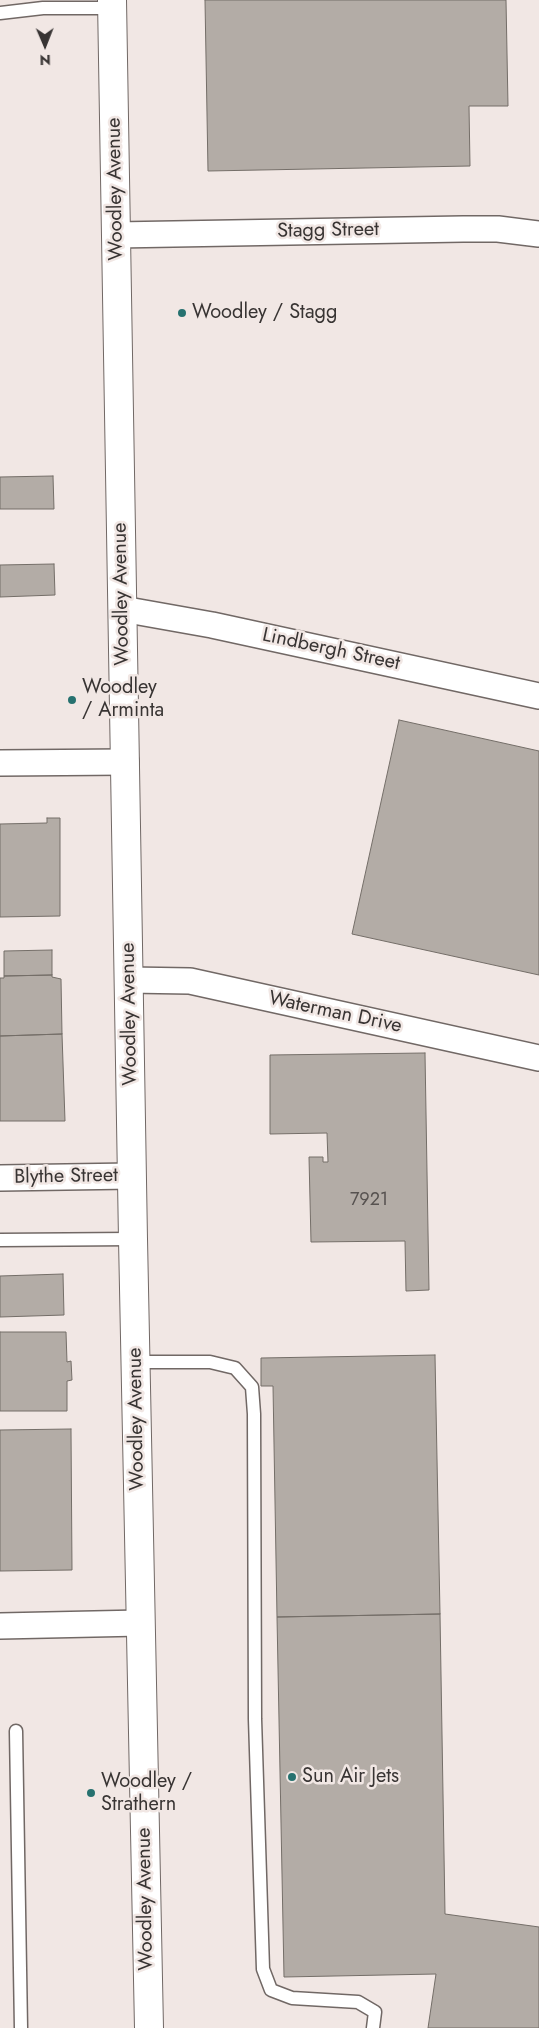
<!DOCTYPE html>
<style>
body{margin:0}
#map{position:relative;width:539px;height:2028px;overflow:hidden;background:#f1e7e4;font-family:Jost,sans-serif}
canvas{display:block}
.north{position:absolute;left:20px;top:20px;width:50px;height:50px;-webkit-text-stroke:4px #f1e7e4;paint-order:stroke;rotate:179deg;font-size:14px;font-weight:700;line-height:20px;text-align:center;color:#383433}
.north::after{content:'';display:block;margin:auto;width:18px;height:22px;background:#383433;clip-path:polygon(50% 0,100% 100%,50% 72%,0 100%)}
</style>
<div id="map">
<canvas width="539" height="2028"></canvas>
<div class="north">N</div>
</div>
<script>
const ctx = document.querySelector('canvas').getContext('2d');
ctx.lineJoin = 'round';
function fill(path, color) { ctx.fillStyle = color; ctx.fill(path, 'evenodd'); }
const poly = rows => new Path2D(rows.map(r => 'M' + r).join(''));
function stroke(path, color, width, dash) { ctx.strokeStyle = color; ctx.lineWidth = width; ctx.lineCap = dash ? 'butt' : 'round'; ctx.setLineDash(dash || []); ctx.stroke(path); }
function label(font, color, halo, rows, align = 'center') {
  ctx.font = font + ' Jost,sans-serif'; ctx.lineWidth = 5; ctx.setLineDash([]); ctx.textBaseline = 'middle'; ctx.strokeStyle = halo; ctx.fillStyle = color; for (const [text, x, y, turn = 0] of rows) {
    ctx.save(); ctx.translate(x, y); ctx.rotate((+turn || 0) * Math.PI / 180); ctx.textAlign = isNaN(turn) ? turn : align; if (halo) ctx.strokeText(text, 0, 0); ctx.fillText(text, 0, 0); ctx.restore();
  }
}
const building = poly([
 [205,0,506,0,508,106,469,106,470,166,208,171,205,0],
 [53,476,54,509,0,509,0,477,53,476],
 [54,564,55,595,0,597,0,565,54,564],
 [399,720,539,751,539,975,352,934,399,720],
 [47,818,60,818,60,916,0,917,0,824,47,823,47,818],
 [52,950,52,975,4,976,4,951,52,950],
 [52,975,52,977,61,979,62,1034,0,1036,0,978,4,978,4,976,52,975],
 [62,1034,65,1121,0,1121,0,1036,62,1034],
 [425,1053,429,1290,406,1291,405,1241,311,1242,309,1157,323,1157,323,1162,328,1162,327,1133,270,1134,270,1055,425,1053],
 [63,1274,64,1315,0,1317,0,1276,63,1274],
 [0,1332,66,1332,67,1362,71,1361,72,1380,67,1381,67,1411,0,1411,0,1332],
 [435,1355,440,1614,277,1617,273,1386,261,1386,261,1358,435,1355],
 [71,1429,72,1570,0,1571,0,1430,71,1429],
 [440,1614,445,1914,539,1927,539,2028,428,2028,436,1974,284,1977,277,1617,440,1614]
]);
const lane = poly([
 [0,13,43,8,112,8],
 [0,1240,133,1239],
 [136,1362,210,1362,235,1368,252,1387,254,1414,255,1719,263,1969,271,1990,292,1998,358,2002,375,2012,373,2028],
 [16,1731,21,2028]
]);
const street = poly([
 [116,235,463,229,498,229,539,234],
 [122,609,212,625,539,696],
 [0,763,126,762],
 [129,980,190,981,539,1058],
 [0,1178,132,1176],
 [0,1626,141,1623]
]);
const primary = poly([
 [112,0,133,1239,149,2028]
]);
const markers = [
 [182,313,5,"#26716f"],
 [72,700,5,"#26716f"],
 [292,1777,5,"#26716f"],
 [91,1793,5,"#26716f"]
];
const numberNames = [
 ["7921",369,1201]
];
const streetNames = [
 ["Woodley Avenue",116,189,-91],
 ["Stagg Street",328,231,-1],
 ["Woodley Avenue",122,594,-91],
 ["Lindbergh Street",331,650,12],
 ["Waterman Drive",335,1013,12],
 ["Woodley Avenue",130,1014,-91],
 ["Blythe Street",66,1177,-1],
 ["Woodley Avenue",137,1419,-91],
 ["Woodley Avenue",146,1899,-91]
];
const poiNames = [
 ["Woodley / Stagg",192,313],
 ["Woodley",82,688],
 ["/ Arminta",82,711],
 ["Sun Air Jets",302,1777],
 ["Woodley /",101,1782],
 ["Strathern",101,1805]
];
fill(building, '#b3aca6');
stroke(building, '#746e68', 1);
stroke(lane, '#716865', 15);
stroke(street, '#716865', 28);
stroke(primary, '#716865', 30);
stroke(lane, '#fff', 12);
stroke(street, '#fff', 25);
stroke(primary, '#fff', 28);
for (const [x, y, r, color] of markers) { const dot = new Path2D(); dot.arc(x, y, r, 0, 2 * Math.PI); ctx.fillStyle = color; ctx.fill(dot); stroke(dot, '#f1e7e4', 2); }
label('18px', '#575250', null, numberNames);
label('20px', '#383433', '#f1e7e4', streetNames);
label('20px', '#383433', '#f1e7e4', poiNames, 'left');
</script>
